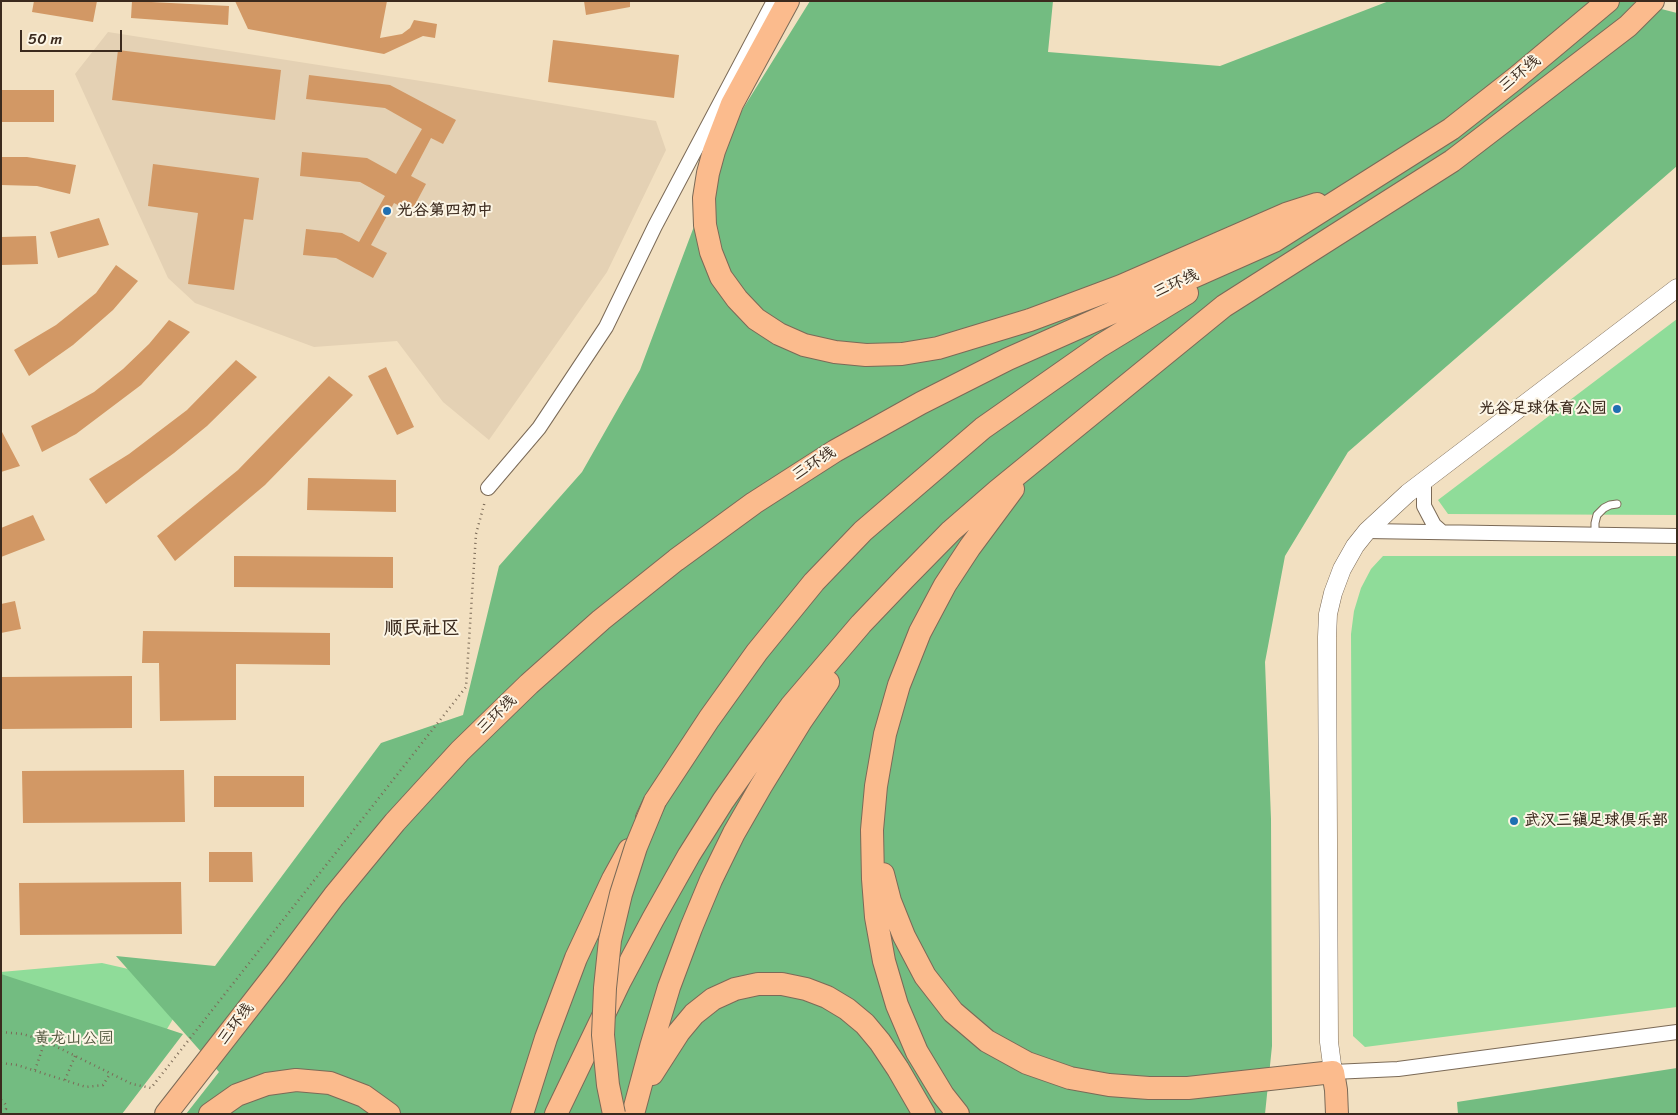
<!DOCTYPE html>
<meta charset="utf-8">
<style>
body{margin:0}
#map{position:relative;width:1678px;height:1115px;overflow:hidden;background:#f2e0c1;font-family:Sriracha,sans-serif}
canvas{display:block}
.frame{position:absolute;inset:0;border:2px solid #3b2a1e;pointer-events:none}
.scale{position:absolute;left:20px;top:30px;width:102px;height:22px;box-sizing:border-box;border:2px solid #3b2a1e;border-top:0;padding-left:6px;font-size:15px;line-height:18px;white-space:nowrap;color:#3b2a1e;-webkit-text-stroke:4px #fcf5e5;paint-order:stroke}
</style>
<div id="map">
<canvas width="1678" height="1115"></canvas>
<div class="frame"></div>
<div class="scale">50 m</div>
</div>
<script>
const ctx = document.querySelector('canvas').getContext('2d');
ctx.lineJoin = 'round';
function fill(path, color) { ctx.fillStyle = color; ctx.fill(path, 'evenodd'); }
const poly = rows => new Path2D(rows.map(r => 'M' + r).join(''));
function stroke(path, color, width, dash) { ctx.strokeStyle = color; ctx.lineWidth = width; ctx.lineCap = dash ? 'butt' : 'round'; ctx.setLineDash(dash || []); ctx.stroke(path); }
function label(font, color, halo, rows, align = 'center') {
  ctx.font = font + ' Sriracha,"LXGW WenKai TC",sans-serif'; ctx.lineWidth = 4; ctx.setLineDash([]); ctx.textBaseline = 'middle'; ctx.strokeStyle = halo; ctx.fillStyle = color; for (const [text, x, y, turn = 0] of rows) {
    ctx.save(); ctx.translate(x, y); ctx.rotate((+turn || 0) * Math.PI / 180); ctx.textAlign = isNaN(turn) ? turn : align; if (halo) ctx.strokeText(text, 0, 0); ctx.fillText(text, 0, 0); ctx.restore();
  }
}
const built = poly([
 [108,32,440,84,656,121,666,150,607,272,489,440,443,402,397,341,314,347,195,303,168,278,75,74]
]);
const green = poly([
 [1677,319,1677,515,1448,514,1438,500],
 [1383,556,1677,556,1677,1007,1365,1047,1353,1036,1351,634,1354,611,1361,588,1371,569],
 [102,963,194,984,116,1114,1,1114,1,972]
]);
const forest = poly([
 [810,1,1053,1,1048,52,1220,66,1389,1,1630,1,1677,13,1677,166,1348,452,1285,556,1265,662,1271,819,1272,1046,1265,1114,186,1114,219,1072,116,956,215,966,381,743,463,715,499,566,582,472,640,370,731,128],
 [1,974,183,1034,122,1114,1,1114],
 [1677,1068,1677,1114,1458,1114,1457,1102]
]);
const building = poly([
 [34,1,97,1,93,22,32,12],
 [132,1,229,6,228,25,131,18],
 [235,1,387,1,380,38,402,34,410,28,414,20,437,24,435,38,423,36,384,54,248,29],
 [584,1,630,1,630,7,586,15],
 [553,40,679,55,674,98,548,82],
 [118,50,281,70,275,120,112,100],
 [309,75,390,85,456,120,443,144,431,138,411,176,426,184,411,212,394,203,371,245,387,253,373,278,336,258,303,255,306,229,342,233,359,242,385,196,360,182,300,176,302,152,367,158,396,174,422,129,385,108,306,99],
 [1,90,54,90,54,122,1,122],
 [1,157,27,157,76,165,70,194,37,186,1,185],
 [153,164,259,178,253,220,244,219,234,290,188,284,198,213,148,206],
 [99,218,109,245,58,258,50,232],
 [36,236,38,264,1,265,1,237],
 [116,265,138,281,113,310,73,345,29,376,14,350,56,325,96,293],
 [169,320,190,332,141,385,76,434,42,452,31,426,62,410,94,392,123,369,149,344],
 [236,360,257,377,207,426,174,453,106,504,89,479,129,454,187,410],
 [386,367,414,427,397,435,368,376],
 [329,376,353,395,265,485,175,561,157,536,238,470],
 [1,430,20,466,1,472],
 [308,478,396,480,396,512,307,510],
 [33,515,45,540,1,557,1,528],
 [234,556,393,557,393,588,234,587],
 [15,601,21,629,1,633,1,604],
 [143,631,330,633,330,665,236,664,236,720,160,721,159,663,142,663],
 [132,676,132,728,1,729,1,677],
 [184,770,185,822,23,823,22,771],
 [214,776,304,776,304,807,214,807],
 [209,852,252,852,253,882,209,882],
 [181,882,182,934,20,935,19,883]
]);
const path = poly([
 [1,1032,23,1034,45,1041,132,1084,151,1088,466,687,476,534,485,501],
 [1,1063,17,1065,86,1087,103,1085,110,1074],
 [35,1070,45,1041],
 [65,1080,75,1056],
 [1,1100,5,1104,6,1109,1,1110]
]);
const service = poly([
 [1595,535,1595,523,1597,515,1604,508,1610,505,1617,504]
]);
const minor = poly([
 [1424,481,1424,506,1434,525,1442,532],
 [488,488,539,428,606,327,655,226,774,1],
 [1367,531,1677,536],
 [1333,1072,1398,1069,1677,1032]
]);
const tertiary = poly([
 [1333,1072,1329,1042,1327,637,1328,614,1333,593,1342,569,1355,546,1367,531,1408,493,1677,288]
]);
const trunk = poly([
 [788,1,732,104,714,151,708,173,704,198,705,225,711,252,721,277,737,299,756,319,779,334,804,345,835,352,866,355,902,354,938,348,1030,320,1121,286,1286,214,1317,204],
 [647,818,655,801,709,719,757,652,814,582,863,531,983,428,1100,346,1187,293],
 [883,874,890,901,904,936,925,976,953,1012,987,1041,1027,1063,1070,1078,1109,1085,1149,1088,1188,1088,1333,1072,1336,1090,1337,1114],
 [652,1074,679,1032,694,1014,713,999,735,989,758,984,782,984,806,989,827,997,847,1009,865,1024,880,1042,898,1069,924,1114],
 [166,1114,276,973,334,896,395,822,460,751,529,684,601,620,676,560,754,503,835,451,921,403,1008,359,1274,241,1451,129,1516,78,1608,1],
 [210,1114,237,1095,267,1084,296,1080,330,1083,364,1096,389,1114],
 [522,1114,546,1038,576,958,613,879,629,850],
 [556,1114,620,981,653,919,689,855,723,801,758,751,791,706,861,624,904,579,951,531,997,491,1224,306,1452,161,1628,26,1653,1],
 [633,1114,651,1047,669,987,691,928,711,880,734,833,761,786,801,721,828,682],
 [958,1114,943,1095,917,1052,897,1005,884,961,876,917,873,879,872,830,876,786,885,734,899,685,920,632,945,585,970,547,1013,489]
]);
const trunkBridge = poly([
 [614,1114,608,1085,603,1035,605,988,610,940,621,894,636,847,655,801]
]);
const markers = [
 [387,211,5,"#1f6fb2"],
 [1617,409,5,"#1f6fb2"],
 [1514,821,5,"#1f6fb2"]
];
const streetNames = [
 ["三环线",1520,74,-39],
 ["三环线",1176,284,-24],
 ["三环线",814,464,-33],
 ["三环线",497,715,-44],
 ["三环线",236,1024,-52]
];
const poiNames = [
 ["光谷第四初中",397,211],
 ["光谷足球体育公园",1607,409,"right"],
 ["武汉三镇足球俱乐部",1524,821]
];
const parkNames = [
 ["黄龙山公园",74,1039]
];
const quarterNames = [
 ["顺民社区",422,629]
];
fill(built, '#e4d1b4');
fill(green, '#8fdc99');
fill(forest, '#73bc81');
fill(building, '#d29865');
stroke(service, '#7b6a57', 9);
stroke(minor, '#7b6a57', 16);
stroke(tertiary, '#7b6a57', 19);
stroke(trunk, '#7b6a57', 24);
stroke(path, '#7b6a57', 2.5, [1, 4]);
stroke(service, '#fff', 7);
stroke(minor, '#fff', 14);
stroke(tertiary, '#fff', 18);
stroke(trunk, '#fbbb8d', 22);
stroke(trunkBridge, '#7b6a57', 24, []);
stroke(trunkBridge, '#fbbb8d', 22);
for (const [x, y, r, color] of markers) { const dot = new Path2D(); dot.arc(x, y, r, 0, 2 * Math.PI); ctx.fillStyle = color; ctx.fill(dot); stroke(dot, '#fcf5e5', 2); }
label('16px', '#3b2a1e', '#fcf5e5', streetNames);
label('bold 16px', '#3b2a1e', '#fcf5e5', poiNames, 'left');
label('16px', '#50563d', '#fcf5e5', parkNames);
label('bold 19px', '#3b2a1e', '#fcf5e5', quarterNames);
</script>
